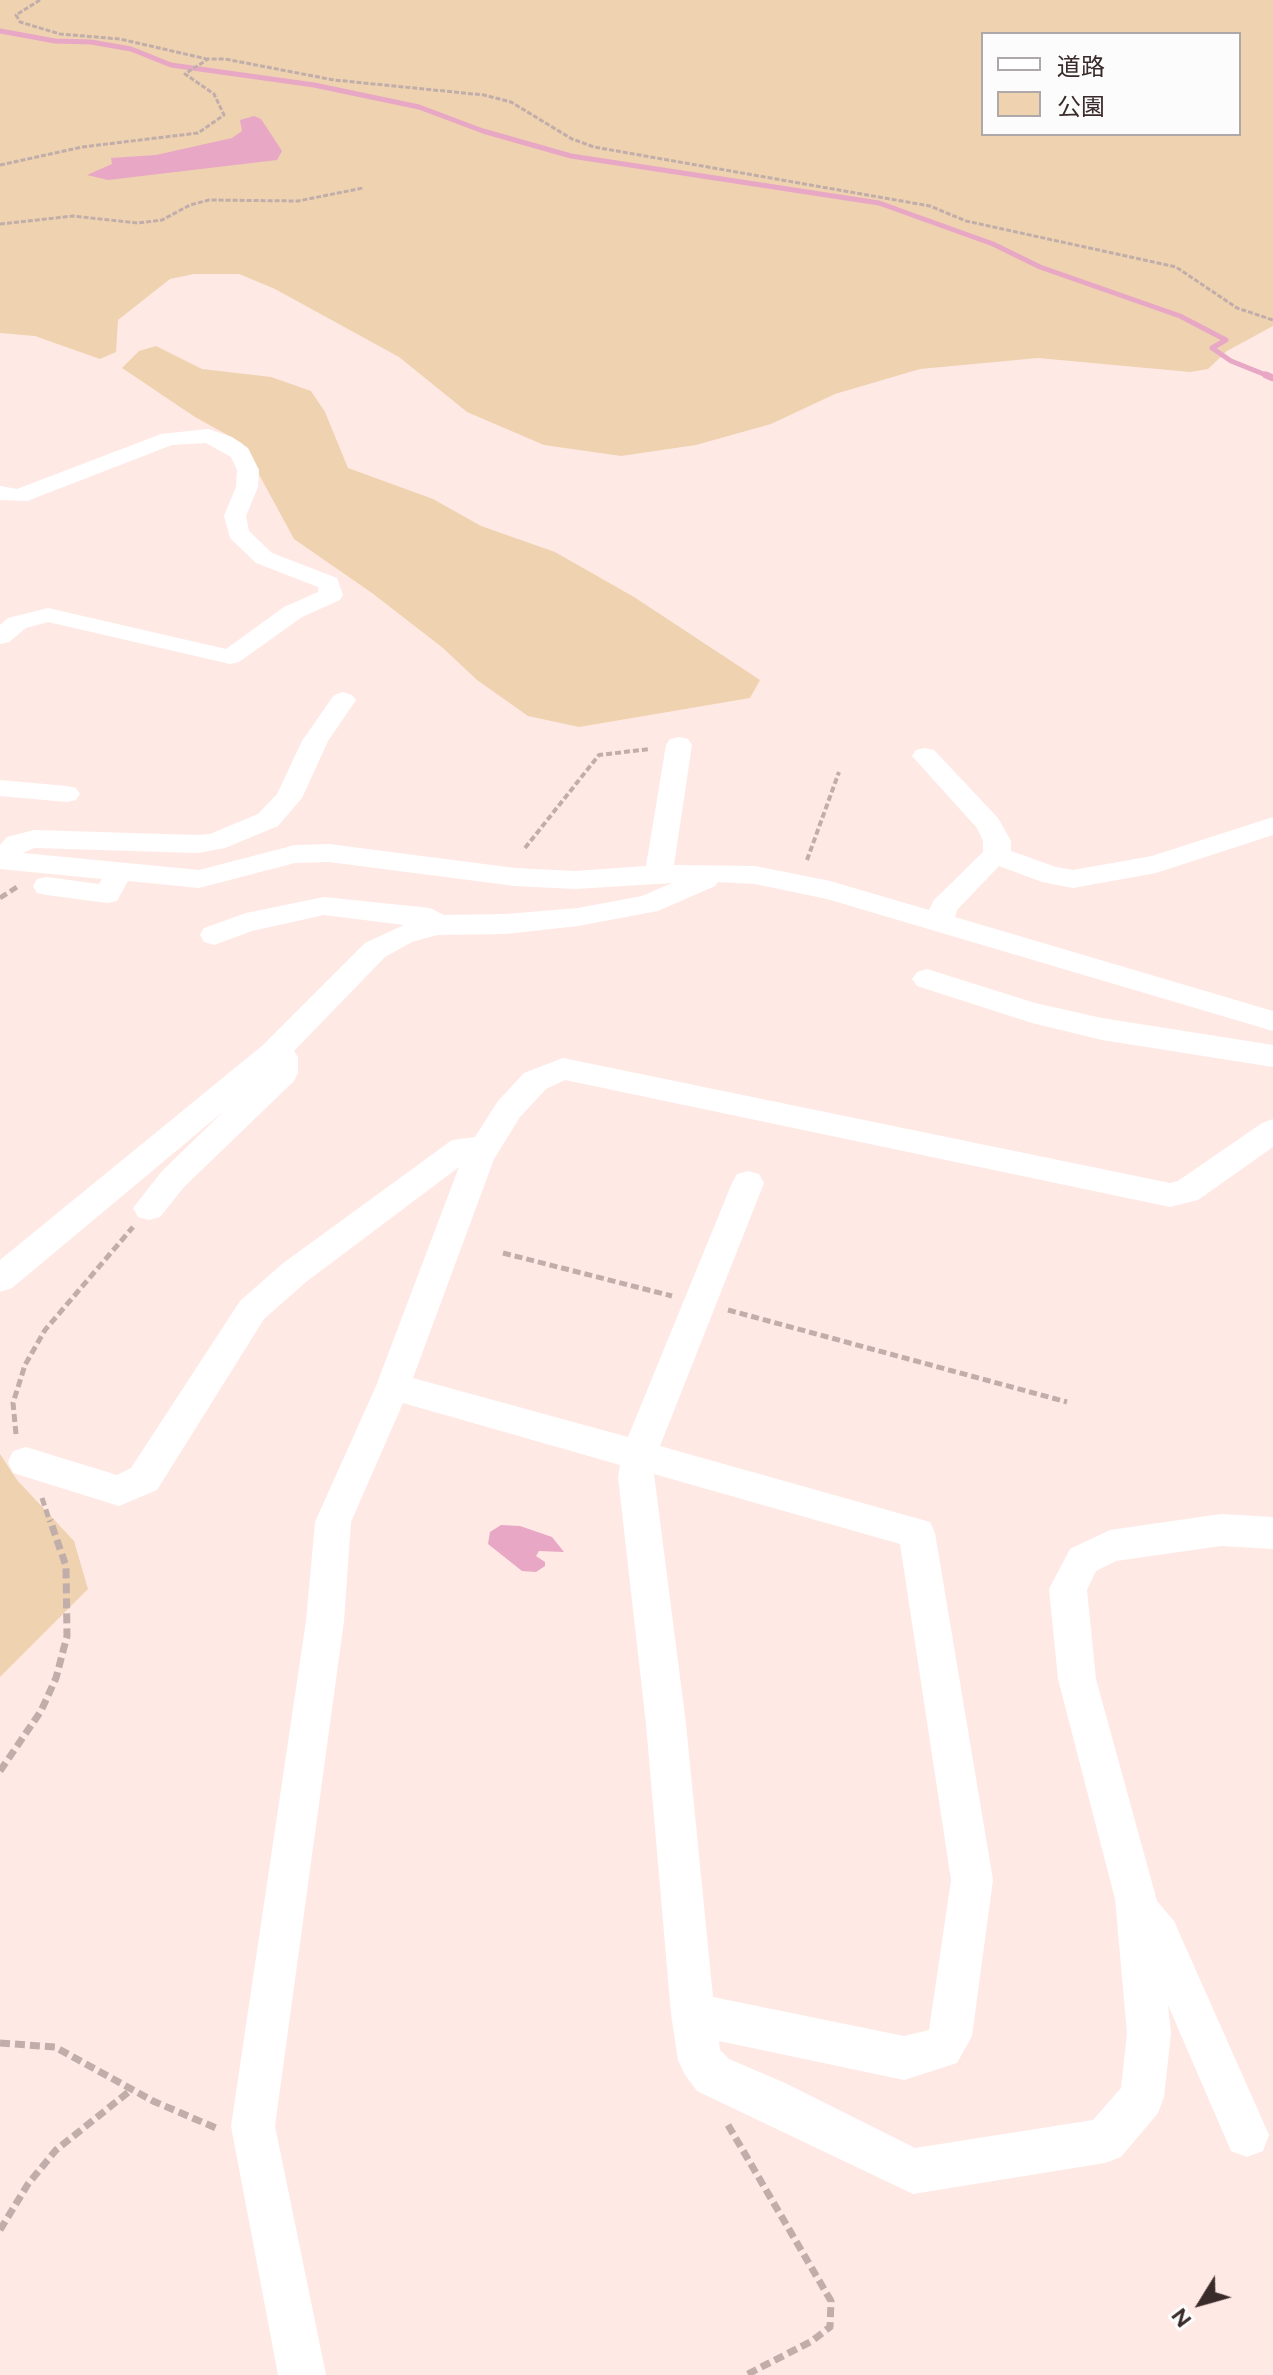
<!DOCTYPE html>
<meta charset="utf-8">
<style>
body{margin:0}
#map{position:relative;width:1273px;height:2375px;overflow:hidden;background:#ffe9e5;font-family:Figtree,"Noto Sans JP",sans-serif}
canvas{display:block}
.legend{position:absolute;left:981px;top:32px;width:260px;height:104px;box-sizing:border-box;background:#fcfcfc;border:2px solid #aea8a8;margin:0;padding:10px 14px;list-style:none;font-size:24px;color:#392b29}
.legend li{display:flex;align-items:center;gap:16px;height:40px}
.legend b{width:40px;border:2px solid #aea8a8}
.north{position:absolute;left:1161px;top:2263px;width:80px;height:80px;-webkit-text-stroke:6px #fcfcfc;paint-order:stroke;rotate:233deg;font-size:22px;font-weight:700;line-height:32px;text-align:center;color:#392b29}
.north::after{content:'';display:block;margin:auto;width:28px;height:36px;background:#392b29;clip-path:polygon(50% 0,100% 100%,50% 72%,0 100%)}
</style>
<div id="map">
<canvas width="1273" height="2375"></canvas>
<ul class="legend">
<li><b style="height:10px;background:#fff"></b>道路</li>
<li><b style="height:22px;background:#efd2b0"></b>公園</li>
</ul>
<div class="north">N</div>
</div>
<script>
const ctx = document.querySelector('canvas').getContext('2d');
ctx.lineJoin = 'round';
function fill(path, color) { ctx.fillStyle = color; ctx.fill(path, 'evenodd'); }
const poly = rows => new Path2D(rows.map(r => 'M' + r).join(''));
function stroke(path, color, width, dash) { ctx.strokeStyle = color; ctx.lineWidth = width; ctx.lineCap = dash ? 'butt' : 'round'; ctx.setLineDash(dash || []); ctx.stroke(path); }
const green = poly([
 [0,0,1273,0,1273,326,1227,351,1208,369,1190,372,1038,358,920,369,835,394,771,424,696,445,621,456,544,445,467,412,399,357,275,289,239,274,194,274,170,279,118,320,116,352,100,359,35,336,0,333],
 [983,34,1239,34,1239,134,983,134],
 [156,346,202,369,271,377,311,391,325,412,348,468,433,499,481,526,555,552,634,597,760,680,750,698,579,727,528,716,477,680,443,648,372,593,294,539,242,443,195,417,122,368,139,351],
 [0,1454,17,1480,74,1541,88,1589,0,1677]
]);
const water = poly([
 [254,116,261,119,282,151,277,160,108,180,87,175,112,164,111,158,156,155,232,138,242,131,240,120],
 [501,1525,520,1526,552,1537,564,1552,539,1551,536,1556,545,1562,545,1566,536,1572,522,1571,488,1544,490,1532]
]);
const streamFar1 = poly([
 [0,31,55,41,91,42,131,49,171,65,314,85,419,107,483,131,571,156,879,203,993,244,1040,267,1180,316,1226,340,1212,348,1231,361,1271,377]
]);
const stream = poly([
 [1266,375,1273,378]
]);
const pathFar3 = poly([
 [40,0,16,15,20,22,60,34,120,39,207,59],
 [0,165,82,147,198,133,224,115,214,94,185,74,208,59,225,59,334,80,484,95,511,102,572,139,594,147,930,206,966,221,1176,267,1237,308,1273,320],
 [0,224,73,216,138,223,162,220,190,205,209,200,298,201,363,188]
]);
const pathFar2 = poly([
 [525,848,599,755,650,749],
 [807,860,839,772]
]);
const pathFar1 = poly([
 [0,898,17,887],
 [503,1253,672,1296],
 [728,1310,1067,1402],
 [16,1434,13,1403,25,1365,45,1330,133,1227],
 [42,1498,50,1522]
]);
const path = poly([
 [0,1771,41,1711,56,1678,67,1636,66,1566,50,1520],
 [0,2043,55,2047,153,2101,216,2128],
 [728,2125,831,2301,830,2327,812,2341,746,2375],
 [0,2230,28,2184,56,2150,131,2090]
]);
const minor = poly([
 [208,429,232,437,248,448,259,470,258,487,246,516,249,531,272,553,337,578,343,595,340,600,302,617,239,662,230,664,48,622,26,628,9,642,0,644,0,625,8,618,48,608,226,649,284,607,318,592,318,587,256,563,230,538,224,516,236,487,237,470,231,457,206,443,172,445,27,501,0,500,0,486,17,489,161,434,208,429],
 [343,692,352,695,356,700,328,741,302,798,278,826,225,848,198,853,34,848,23,853,199,870,295,845,329,844,515,868,575,871,646,866,666,745,670,739,679,737,688,739,692,745,674,865,755,866,830,881,929,910,934,900,983,852,983,841,977,828,912,756,916,750,925,748,934,750,998,818,1011,841,1011,851,1056,867,1073,870,1152,856,1273,817,1273,835,1156,873,1073,888,1042,882,999,866,957,910,955,917,1273,1011,1273,1031,827,899,755,884,718,882,715,886,658,911,578,926,506,934,437,935,412,942,385,957,294,1051,298,1057,298,1073,294,1081,184,1187,160,1217,149,1220,138,1217,133,1208,162,1171,224,1111,12,1288,0,1292,0,1260,263,1045,365,943,404,925,324,915,252,931,214,945,204,942,200,935,204,928,246,913,324,897,430,908,444,915,506,914,578,908,642,896,672,883,575,889,515,886,329,862,295,863,199,888,128,881,117,901,107,903,47,895,37,893,33,886,37,879,47,877,99,884,102,879,0,869,0,845,7,837,34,830,198,835,210,834,258,814,277,794,302,741,334,695,343,692],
 [0,780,67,786,76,788,80,794,76,800,67,802,0,796,0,780],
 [927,969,1035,1003,1102,1018,1273,1045,1273,1067,1102,1040,1032,1023,917,986,912,979,917,972,927,969],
 [563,1058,1170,1183,1178,1181,1262,1123,1273,1119,1273,1147,1198,1200,1170,1207,565,1080,546,1089,520,1117,494,1159,413,1378,628,1437,732,1183,737,1174,748,1171,759,1174,764,1183,660,1446,930,1522,935,1533,993,1880,972,2036,957,2063,904,2080,719,2041,720,2050,729,2059,785,2083,915,2148,1093,2120,1121,2088,1127,2033,1115,1899,1058,1679,1049,1589,1070,1549,1110,1530,1221,1514,1273,1517,1273,1549,1221,1546,1116,1561,1096,1571,1087,1590,1096,1679,1157,1901,1174,1921,1269,2135,1263,2151,1247,2157,1231,2151,1168,2005,1171,2033,1164,2097,1158,2113,1121,2157,1105,2163,913,2194,697,2091,685,2075,678,2060,671,2014,646,1724,618,1477,620,1465,403,1403,351,1522,344,1621,275,2126,326,2375,278,2375,231,2126,306,1621,315,1522,376,1386,459,1167,306,1282,264,1319,157,1490,119,1506,13,1473,8,1462,13,1451,26,1447,117,1475,131,1468,240,1301,282,1264,452,1140,475,1137,498,1101,524,1073,563,1058],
 [654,1474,900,1544,951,1880,929,2030,904,2036,713,1997,686,1724,654,1474]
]);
fill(green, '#efd2b0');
fill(water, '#e7a7c5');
stroke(streamFar1, '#e7a7c5', 5);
stroke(stream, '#e7a7c5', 7);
stroke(pathFar3, '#c1aeaa', 3, [5, 2]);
stroke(pathFar2, '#c1aeaa', 4, [6, 3]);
stroke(pathFar1, '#c1aeaa', 5, [8, 4]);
stroke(path, '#c1aeaa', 7, [10, 5]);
fill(minor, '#fff');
</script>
